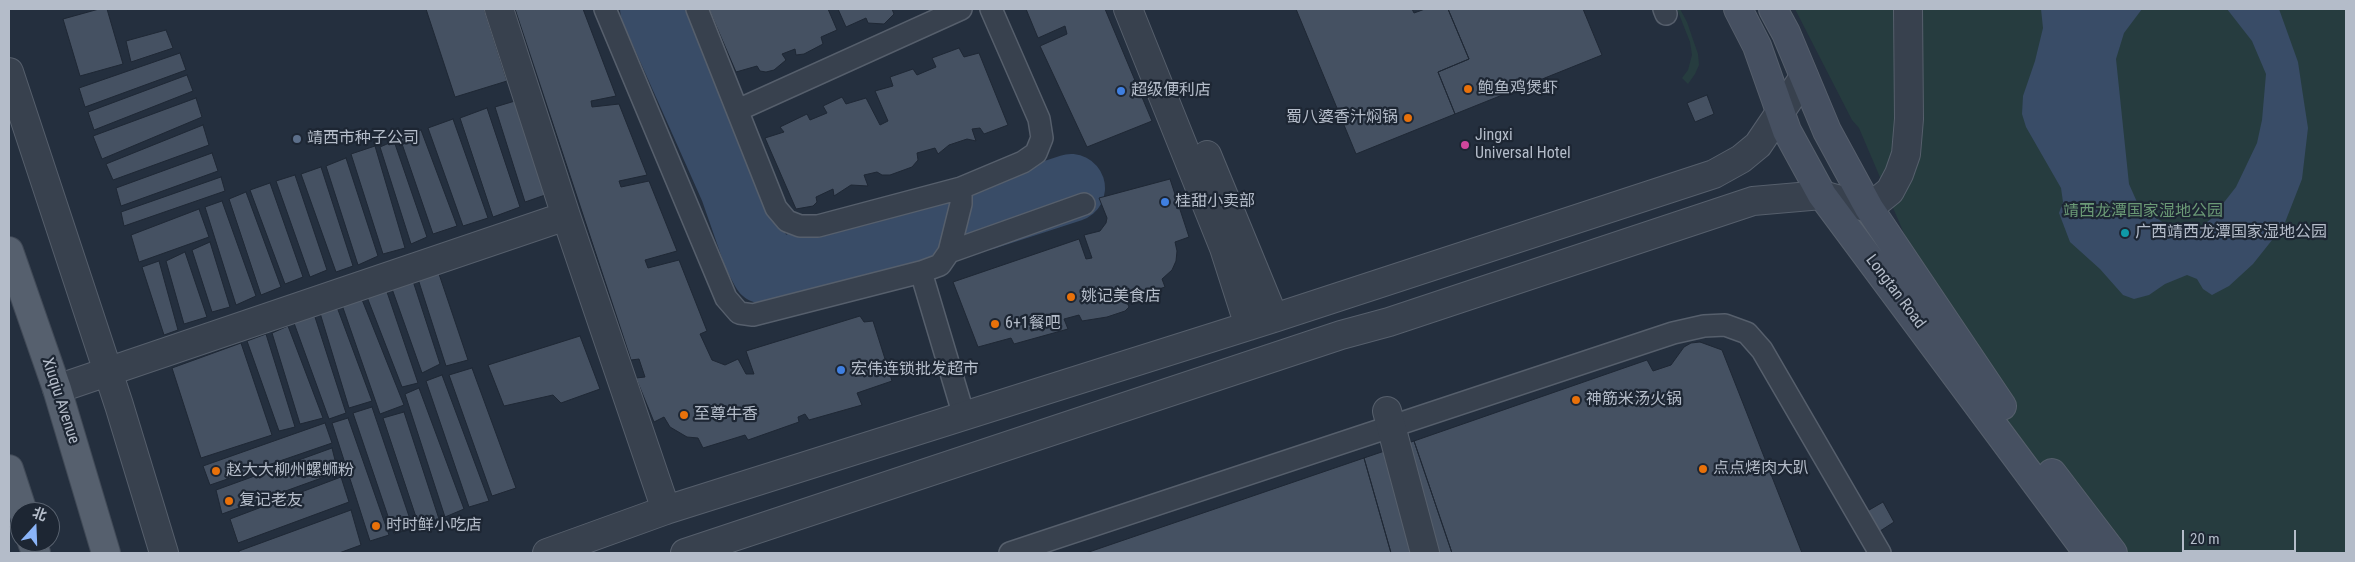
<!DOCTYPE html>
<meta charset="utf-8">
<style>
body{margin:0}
#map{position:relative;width:2355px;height:562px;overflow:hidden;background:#242f3e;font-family:"Roboto Condensed","Noto Sans SC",sans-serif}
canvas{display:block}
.frame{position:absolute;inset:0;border:10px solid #b4bcc9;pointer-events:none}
.north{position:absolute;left:10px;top:502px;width:50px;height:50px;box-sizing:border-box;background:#1d2633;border:1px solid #59626f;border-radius:50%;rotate:20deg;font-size:14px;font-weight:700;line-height:20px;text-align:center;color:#b4bcc9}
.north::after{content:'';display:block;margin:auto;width:18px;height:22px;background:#8ab4f8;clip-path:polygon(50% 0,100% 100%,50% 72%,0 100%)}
.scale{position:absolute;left:2182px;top:530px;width:114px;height:22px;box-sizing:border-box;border:2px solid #b4bcc9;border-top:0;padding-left:6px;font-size:15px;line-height:18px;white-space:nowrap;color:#b4bcc9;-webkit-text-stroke:4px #1d2633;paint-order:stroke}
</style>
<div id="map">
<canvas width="2355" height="562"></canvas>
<div class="frame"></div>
<div class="north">北</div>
<div class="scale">20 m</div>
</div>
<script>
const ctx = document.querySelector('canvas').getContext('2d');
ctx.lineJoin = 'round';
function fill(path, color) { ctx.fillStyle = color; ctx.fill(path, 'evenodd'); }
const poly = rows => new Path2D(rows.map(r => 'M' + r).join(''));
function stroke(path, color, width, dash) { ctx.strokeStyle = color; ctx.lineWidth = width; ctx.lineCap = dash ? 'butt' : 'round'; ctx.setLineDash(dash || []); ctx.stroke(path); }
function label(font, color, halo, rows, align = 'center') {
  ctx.font = font + ' "Roboto Condensed","Noto Sans SC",sans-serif'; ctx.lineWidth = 4.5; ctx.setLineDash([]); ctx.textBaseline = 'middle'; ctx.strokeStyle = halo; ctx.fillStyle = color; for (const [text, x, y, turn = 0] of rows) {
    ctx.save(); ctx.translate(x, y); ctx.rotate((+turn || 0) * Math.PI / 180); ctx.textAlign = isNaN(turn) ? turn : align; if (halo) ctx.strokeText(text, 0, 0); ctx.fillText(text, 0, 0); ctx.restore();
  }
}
const green = poly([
 [1677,9,1680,9,1687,22,1698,54,1699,65,1695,74,1688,84,1682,78,1688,70,1692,55,1690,42],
 [1795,9,2346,9,2346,553,2111,553,2077,515,1952,346,1859,128,1852,120]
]);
const water = poly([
 [2041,9,2142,9,2124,33,2116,59,2129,184,2137,202,2147,212,2167,225,2184,228,2202,226,2211,219,2236,187,2257,143,2262,120,2266,74,2252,41,2227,9,2279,9,2298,62,2304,102,2308,128,2302,179,2284,225,2253,264,2229,286,2212,295,2203,289,2197,279,2187,275,2165,284,2149,295,2134,299,2123,295,2100,269,2070,242,2059,213,2063,202,2061,188,2026,127,2022,114,2023,96,2035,61,2043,28]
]);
const river = poly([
 [654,9,734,189,757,255,765,270,782,273,815,260,988,215,1071,188]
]);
const building = poly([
 [99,9,107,9,123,64,80,76,63,19,99,9],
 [426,9,484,9,507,81,455,97,426,9],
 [515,9,583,9,616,96,591,101,592,107,619,104,647,175,619,181,621,187,649,181,677,251,645,260,648,268,679,260,707,331,700,334,712,360,725,365,738,359,746,374,754,374,746,351,860,316,864,322,873,321,892,381,857,393,862,405,809,420,805,414,798,417,799,422,748,440,745,435,703,448,698,438,687,437,670,427,664,417,654,422,636,378,645,377,639,359,631,360,515,9],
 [709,9,828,9,837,30,821,37,823,44,804,54,796,55,795,49,782,54,786,60,774,70,766,72,760,71,757,66,736,72,709,9],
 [838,9,892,9,894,14,884,24,868,23,866,18,846,27,838,9],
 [1026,9,1105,9,1152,121,1087,147,1040,46,1067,34,1065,26,1038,38,1026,9],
 [1296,9,1412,9,1414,13,1425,9,1448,9,1469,59,1438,72,1455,114,1356,154,1296,9],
 [1448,9,1583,9,1602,55,1455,114,1438,72,1469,59,1448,9],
 [166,30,173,48,131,62,126,41,166,30],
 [959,48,964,57,979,53,1008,125,984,134,980,128,972,129,976,141,967,139,949,145,938,154,935,148,917,153,918,160,912,167,890,175,882,175,877,172,864,175,868,186,851,185,834,196,833,189,816,197,817,202,813,206,796,209,765,138,784,132,780,127,807,114,810,120,827,113,823,106,842,97,846,104,866,98,880,125,888,121,875,91,893,86,890,77,913,69,917,75,936,67,932,58,959,48],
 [180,53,186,70,85,107,79,88,180,53],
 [187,75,193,91,94,130,88,112,187,75],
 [1707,95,1714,114,1695,122,1687,103,1707,95],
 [196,98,202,117,102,159,93,136,196,98],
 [515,101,551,193,525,202,495,107,515,101],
 [487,108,520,207,493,217,460,118,487,108],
 [453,119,488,218,463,226,428,128,453,119],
 [203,125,209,145,113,180,106,164,203,125],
 [421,130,457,226,433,234,400,138,421,130],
 [394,141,427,237,411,244,380,147,394,141],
 [375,146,405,248,383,254,351,154,375,146],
 [212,153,218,171,121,206,116,188,212,153],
 [346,158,378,256,358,265,326,166,346,158],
 [321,167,353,266,336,272,301,174,321,167],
 [295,175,327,270,310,277,276,181,295,175],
 [221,177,225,191,124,226,121,212,221,177],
 [1170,179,1189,237,1175,242,1177,251,1176,261,1172,270,1162,279,1165,287,1126,300,1129,307,1125,311,1107,317,1082,321,1079,315,1064,319,1068,329,1014,344,1011,338,978,347,953,282,1079,239,1086,259,1092,258,1084,235,1100,231,1106,223,1107,218,1099,198,1170,179],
 [270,183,303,277,285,284,250,190,270,183],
 [246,192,281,287,261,295,229,199,246,192],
 [222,201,256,296,236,305,205,207,222,201],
 [199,209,209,237,139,262,131,235,199,209],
 [210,242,230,307,212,312,192,250,210,242],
 [185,252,207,317,184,324,166,261,185,252],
 [159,261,178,330,164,335,142,267,159,261],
 [438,271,468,360,446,366,418,279,438,271],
 [412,278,440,364,422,373,391,286,412,278],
 [386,289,418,383,402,387,367,297,386,289],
 [361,297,404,405,380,414,342,305,361,297],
 [337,307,372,401,349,408,320,313,337,307],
 [314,314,346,413,329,419,294,323,314,314],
 [288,326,323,418,300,424,272,333,288,326],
 [266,334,295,427,279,431,247,341,266,334],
 [580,336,600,389,561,403,553,395,504,406,488,365,580,336],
 [1700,342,1722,350,1802,553,1452,553,1414,441,1647,360,1653,371,1671,365,1684,347,1691,343,1700,342],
 [241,343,272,435,201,458,172,368,241,343],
 [472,368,516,488,492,496,449,375,472,368],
 [442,375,489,501,469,507,426,381,442,375],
 [419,388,464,509,445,517,405,394,419,388],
 [372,407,413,528,394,534,353,413,372,407],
 [404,412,439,519,419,526,383,418,404,412],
 [348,418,389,535,370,541,332,423,348,418],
 [325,423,332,443,210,485,203,466,325,423],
 [1414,441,1452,553,1391,553,1364,458,1414,441],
 [332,448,338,472,222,514,216,490,332,448],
 [1364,458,1391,553,1086,553,1364,458],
 [341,477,349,502,238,543,230,519,341,477],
 [1883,502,1894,522,1877,533,1864,513,1883,502],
 [351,510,361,545,339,553,239,553,239,551,351,510]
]);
const service = poly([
 [605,9,726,298,739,313,753,315,921,272],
 [697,9,776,208,787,221,800,226,818,226,961,188],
 [1664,9,1666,14],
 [738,110,961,9],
 [949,252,1084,204],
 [964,416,921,272,940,265,949,252,961,204,961,188,1023,162,1036,153,1042,138,1039,119,991,9],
 [1010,553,1673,333,1704,326,1725,325,1747,333,1762,350,1880,553]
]);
const pedestrian = poly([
 [1387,411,1425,553]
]);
const minor = poly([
 [499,9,566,216,666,510],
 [1128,9,1224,248,1249,326],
 [9,72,119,405,164,553],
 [1207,155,1274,318],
 [57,389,566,216],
 [547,553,666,510,1274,318,1714,174,1741,159,1758,145,1804,77],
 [685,553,1341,335,1389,322,1753,201,1822,195,1869,208,1890,191,1899,174,1906,154,1909,119,1908,9]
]);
const secondary = poly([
 [1738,9,1757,46,1787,131,1822,195,2088,553],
 [1773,9,1786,33,1827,131,1869,208,2002,406],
 [2052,473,2113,553]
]);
const primary = poly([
 [9,251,57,389,106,553],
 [9,469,23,512],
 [32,542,36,553]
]);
const markers = [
 [1468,89,5,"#e8710a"],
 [1121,91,5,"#3f7fe0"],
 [1408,118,5,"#e8710a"],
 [297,139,5,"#5c6f8a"],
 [1465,145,5,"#d1479c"],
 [1165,202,5,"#3f7fe0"],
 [2125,233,5,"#0f9aa8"],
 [1071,297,5,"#e8710a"],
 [995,324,5,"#e8710a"],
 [841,370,5,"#3f7fe0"],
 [1576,400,5,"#e8710a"],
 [684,415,5,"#e8710a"],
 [1703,469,5,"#e8710a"],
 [216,471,5,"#e8710a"],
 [229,501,5,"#e8710a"],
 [376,526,5,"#e8710a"]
];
const poiNames = [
 ["鲍鱼鸡煲虾",1478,89],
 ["超级便利店",1131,91],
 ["蜀八婆香汁焖锅",1398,118,"right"],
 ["Jingxi",1475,136],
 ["Universal Hotel",1475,154],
 ["靖西市种子公司",307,139],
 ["桂甜小卖部",1175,202],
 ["广西靖西龙潭国家湿地公园",2135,233],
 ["姚记美食店",1081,297],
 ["6+1餐吧",1005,324],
 ["宏伟连锁批发超市",851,370],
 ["神筋米汤火锅",1586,400],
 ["至尊牛香",694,415],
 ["点点烤肉大趴",1713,469],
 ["赵大大柳州螺蛳粉",226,471],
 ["复记老友",239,501],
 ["时时鲜小吃店",386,526]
];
const parkNames = [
 ["靖西龙潭国家湿地公园",2143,212]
];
const streetNames = [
 ["Longtan Road",1895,292,53],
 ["Xiuqiu Avenue",60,401,72]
];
fill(green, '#263c3f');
fill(water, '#394c67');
stroke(river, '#394c67', 68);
fill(building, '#455162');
stroke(building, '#1f2835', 1);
stroke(service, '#565f6c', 24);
stroke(pedestrian, '#565f6c', 30);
stroke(minor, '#565f6c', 30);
stroke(secondary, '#565f6c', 30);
stroke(primary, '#414a57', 30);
stroke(service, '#38414e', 21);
stroke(pedestrian, '#38414e', 28);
stroke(minor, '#38414e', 28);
stroke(secondary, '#465061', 28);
stroke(primary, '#56606e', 28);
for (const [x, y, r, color] of markers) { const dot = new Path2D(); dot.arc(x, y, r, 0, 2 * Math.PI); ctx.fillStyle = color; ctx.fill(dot); stroke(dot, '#1d2633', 2); }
label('16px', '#b4bcc9', '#1d2633', poiNames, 'left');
label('16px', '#6b9a76', '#1d2633', parkNames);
label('16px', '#b4bcc9', '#1d2633', streetNames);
</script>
